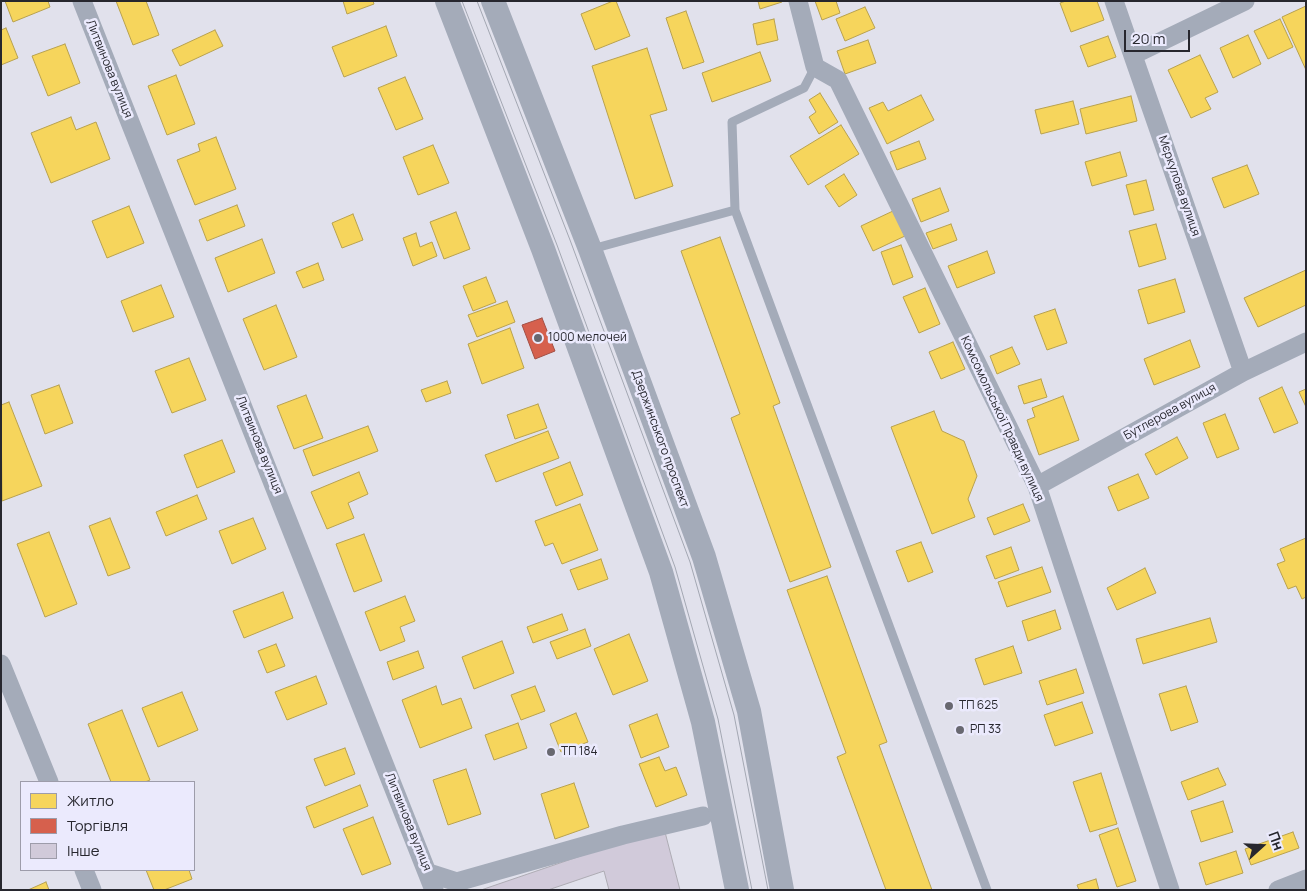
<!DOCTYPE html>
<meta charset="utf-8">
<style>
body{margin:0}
#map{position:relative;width:1307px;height:891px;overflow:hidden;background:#e1e1ec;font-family:Manrope,sans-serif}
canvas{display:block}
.frame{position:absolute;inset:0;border:2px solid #27272e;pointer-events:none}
.legend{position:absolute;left:20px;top:781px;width:175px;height:90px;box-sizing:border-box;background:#ebeafd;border:1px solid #9d9caa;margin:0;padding:6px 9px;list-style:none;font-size:15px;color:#27272e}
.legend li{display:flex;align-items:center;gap:10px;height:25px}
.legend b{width:25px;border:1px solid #9d9caa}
.north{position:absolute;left:1237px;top:821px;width:50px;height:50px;-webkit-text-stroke:4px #ebeafd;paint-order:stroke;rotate:70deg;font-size:14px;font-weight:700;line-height:20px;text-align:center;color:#27272e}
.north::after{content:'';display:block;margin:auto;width:18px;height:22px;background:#27272e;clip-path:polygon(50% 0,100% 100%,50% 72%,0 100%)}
.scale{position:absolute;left:1124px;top:30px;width:66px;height:22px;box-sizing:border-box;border:2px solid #27272e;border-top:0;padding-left:6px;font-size:15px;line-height:18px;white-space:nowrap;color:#27272e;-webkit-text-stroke:4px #ebeafd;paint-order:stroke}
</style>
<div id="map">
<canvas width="1307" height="891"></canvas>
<div class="frame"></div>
<ul class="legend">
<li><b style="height:14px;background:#f6d55c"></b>Житло</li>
<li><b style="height:14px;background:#d6604d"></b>Торгівля</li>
<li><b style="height:14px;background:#d1cada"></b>Інше</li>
</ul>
<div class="north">Пн</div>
<div class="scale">20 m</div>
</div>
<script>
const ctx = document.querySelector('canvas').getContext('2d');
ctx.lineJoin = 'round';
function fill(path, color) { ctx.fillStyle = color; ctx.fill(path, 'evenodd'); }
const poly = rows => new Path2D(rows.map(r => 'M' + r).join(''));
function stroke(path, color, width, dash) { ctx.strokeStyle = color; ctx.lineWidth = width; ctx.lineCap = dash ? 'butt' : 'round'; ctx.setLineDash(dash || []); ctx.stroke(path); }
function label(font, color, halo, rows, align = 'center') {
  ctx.font = font + ' Manrope,sans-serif'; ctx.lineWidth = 5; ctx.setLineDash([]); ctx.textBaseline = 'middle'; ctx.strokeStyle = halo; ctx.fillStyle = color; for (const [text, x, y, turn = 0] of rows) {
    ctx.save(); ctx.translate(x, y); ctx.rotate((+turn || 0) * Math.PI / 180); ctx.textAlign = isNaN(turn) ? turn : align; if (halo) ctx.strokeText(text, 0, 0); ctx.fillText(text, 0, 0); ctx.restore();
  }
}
const homes = poly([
 [5,1,48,1,50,7,13,22,5,1],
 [116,1,146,1,159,35,133,45,116,1],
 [343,1,373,1,374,4,347,14,343,1],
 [613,1,616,1,630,36,595,50,581,14,613,1],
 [758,1,782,1,782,2,760,9,758,1],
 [815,1,836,1,840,13,822,20,815,1],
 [1066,1,1097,1,1104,20,1071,32,1060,3,1066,1],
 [1306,6,1306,70,1282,17,1306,6],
 [865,7,875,28,845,41,836,19,865,7],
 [686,11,704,62,683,69,666,18,686,11],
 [774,19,778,40,757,45,753,24,774,19],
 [1280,19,1293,47,1268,59,1254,31,1280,19],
 [386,26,397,56,344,77,332,47,386,26],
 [6,28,18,58,1,65,1,30,6,28],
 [215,30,223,46,180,66,172,50,215,30],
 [1248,35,1261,64,1233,78,1220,48,1248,35],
 [1108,36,1116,57,1088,67,1080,46,1108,36],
 [868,40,876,63,845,74,837,51,868,40],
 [65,44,80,83,48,96,32,56,65,44],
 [647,48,667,110,650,115,673,186,635,199,592,66,647,48],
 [760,52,771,81,712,102,702,73,760,52],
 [1200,55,1218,92,1205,98,1211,109,1191,118,1168,70,1200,55],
 [176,75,195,124,167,135,148,86,176,75],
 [405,77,423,119,396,130,378,88,405,77],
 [820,93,838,122,819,134,809,117,816,112,809,100,820,93],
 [921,95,934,120,887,144,869,108,883,102,888,111,921,95],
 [1131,96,1137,121,1086,134,1080,109,1131,96],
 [1073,101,1079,124,1041,134,1035,110,1073,101],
 [71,117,76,130,96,122,110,159,51,183,31,133,71,117],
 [841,125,859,154,808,185,790,156,841,125],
 [216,137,236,189,195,205,177,160,200,151,198,144,216,137],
 [919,141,926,159,897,170,890,152,919,141],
 [433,145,449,183,418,195,403,157,433,145],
 [1120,152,1127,176,1092,186,1085,162,1120,152],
 [1247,165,1259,194,1224,208,1212,178,1247,165],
 [844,174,857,195,839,207,825,186,844,174],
 [1146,180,1154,210,1134,215,1126,185,1146,180],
 [940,188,949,211,921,222,912,199,940,188],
 [237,205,245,226,207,241,199,220,237,205],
 [129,206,144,243,107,258,92,221,129,206],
 [893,211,905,236,873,251,861,226,893,211],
 [456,212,470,249,444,259,430,222,456,212],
 [353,214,363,240,342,248,332,223,353,214],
 [951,224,957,240,933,249,926,233,951,224],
 [1156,224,1166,259,1139,267,1129,231,1156,224],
 [416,233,420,247,432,242,437,256,413,266,403,238,416,233],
 [720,237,780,403,773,406,831,567,790,582,731,418,740,414,681,251,720,237],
 [262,239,275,273,228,292,215,258,262,239],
 [901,245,913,277,893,285,881,252,901,245],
 [987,251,995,273,957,288,948,266,987,251],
 [318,263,324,280,303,288,296,272,318,263],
 [1306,270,1306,305,1258,327,1244,298,1306,270],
 [486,277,496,302,473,311,463,286,486,277],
 [1175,279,1185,312,1148,324,1138,290,1175,279],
 [161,285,174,317,133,332,121,301,161,285],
 [925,288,940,324,919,333,903,297,925,288],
 [507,301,515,322,477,337,468,315,507,301],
 [276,305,297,357,264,370,243,319,276,305],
 [1055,309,1067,343,1047,350,1034,316,1055,309],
 [510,328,524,368,482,384,468,344,510,328],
 [1190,340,1200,367,1154,385,1144,359,1190,340],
 [953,342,965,369,941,379,929,352,953,342],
 [1012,347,1020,364,997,374,990,356,1012,347],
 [189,358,206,400,172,413,155,371,189,358],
 [1041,379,1047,397,1024,404,1018,386,1041,379],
 [447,381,451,393,426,402,421,390,447,381],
 [59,385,73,423,45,434,31,395,59,385],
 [1282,387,1298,423,1274,433,1259,398,1282,387],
 [1306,389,1306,407,1299,392,1306,389],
 [306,395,323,438,294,449,277,406,306,395],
 [1063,396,1079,440,1039,455,1027,420,1035,417,1032,408,1063,396],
 [9,402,42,486,2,501,1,405,9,402],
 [538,404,547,428,515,439,507,415,538,404],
 [934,411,942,431,964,441,977,476,968,499,975,517,932,534,891,427,934,411],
 [1225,414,1239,449,1217,458,1203,423,1225,414],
 [368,426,378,451,313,476,303,450,368,426],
 [548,431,559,458,496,482,485,455,548,431],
 [1177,437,1188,458,1156,475,1145,454,1177,437],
 [222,440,235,472,197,488,184,455,222,440],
 [570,462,583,495,556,506,543,473,570,462],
 [359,472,368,494,348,503,354,518,327,529,311,492,359,472],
 [1138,474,1149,498,1118,511,1108,487,1138,474],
 [197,495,207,519,166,536,156,512,197,495],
 [580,504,598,550,562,564,553,543,545,546,535,521,580,504],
 [1023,504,1030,521,994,535,987,518,1023,504],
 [110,518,130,568,108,576,89,526,110,518],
 [253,518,266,549,232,564,219,531,253,518],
 [49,532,77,604,45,617,17,544,49,532],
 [364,534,382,581,354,592,336,544,364,534],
 [1306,538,1306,597,1302,599,1296,586,1288,589,1277,564,1285,561,1280,549,1306,538],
 [921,542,933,572,908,582,896,551,921,542],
 [1011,547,1019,570,995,579,986,556,1011,547],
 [601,559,608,579,578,590,570,570,601,559],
 [1042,567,1051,592,1007,607,998,582,1042,567],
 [1145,568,1156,593,1117,610,1107,588,1145,568],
 [827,576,887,742,879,745,932,890,886,890,837,757,846,753,787,590,827,576],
 [283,592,293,618,244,638,233,611,283,592],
 [405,596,415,621,400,627,405,641,380,651,365,612,405,596],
 [1055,610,1061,629,1028,641,1022,621,1055,610],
 [562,614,568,630,533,643,527,627,562,614],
 [1210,618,1217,642,1143,664,1136,639,1210,618],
 [585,629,591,646,557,659,550,642,585,629],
 [629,634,648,681,613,695,594,649,629,634],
 [502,641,514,673,474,689,462,657,502,641],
 [276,644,285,666,267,673,258,651,276,644],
 [1013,646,1022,673,984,685,975,659,1013,646],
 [418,651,424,668,393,680,387,662,418,651],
 [1076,669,1084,693,1047,705,1039,681,1076,669],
 [316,676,327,704,287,720,275,692,316,676],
 [436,686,442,705,461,698,472,728,420,748,402,700,436,686],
 [535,686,545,711,521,720,511,695,535,686],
 [1186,686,1198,722,1171,731,1159,694,1186,686],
 [182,692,198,730,158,747,142,708,182,692],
 [1082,702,1093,733,1055,746,1044,715,1082,702],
 [122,710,150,780,145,782,111,782,88,724,122,710],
 [576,713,588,742,561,752,550,724,576,713],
 [657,714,669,747,641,758,629,725,657,714],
 [518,723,527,748,494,760,485,735,518,723],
 [345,748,355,774,325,786,314,759,345,748],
 [659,757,665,771,676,767,687,795,656,807,639,764,659,757],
 [1218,768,1226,785,1188,800,1181,782,1218,768],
 [466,769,481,814,448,825,433,780,466,769],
 [1101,773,1117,824,1090,832,1073,782,1101,773],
 [574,783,589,827,555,839,541,794,574,783],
 [360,785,368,806,314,828,306,807,360,785],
 [1223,801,1233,832,1201,842,1191,811,1223,801],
 [373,817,391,864,362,875,343,829,373,817],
 [1118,828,1136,881,1117,887,1099,835,1118,828],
 [1293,832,1299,848,1251,865,1245,849,1293,832],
 [1236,851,1243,873,1206,885,1199,863,1236,851],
 [146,870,189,870,192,879,164,890,154,890,146,870],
 [1096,879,1099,890,1079,890,1077,885,1096,879],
 [46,882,49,890,28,890,46,882]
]);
const shops = poly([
 [542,318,555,351,535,359,522,325,542,318]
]);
const building = poly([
 [665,832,680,890,609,890,604,871,548,890,481,890,598,850,665,832]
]);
const service = poly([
 [735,210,987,890],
 [592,249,735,210,732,122,804,88,815,67]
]);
const minor = poly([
 [82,1,434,890],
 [798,1,815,67,838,80,1037,486,1170,890],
 [1114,1,1243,372],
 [1133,55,1245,1],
 [1037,486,1243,372,1306,342],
 [1,664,49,782],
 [84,870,92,890],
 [429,873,457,882,623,835,703,816],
 [1278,890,1306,879]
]);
const tertiary = poly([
 [447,1,543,249,661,572,703,722,737,890],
 [493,1,590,249,704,557,749,711,782,890]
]);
const tram = poly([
 [462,1,557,245,675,567,718,719,752,890],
 [477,1,570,240,690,562,734,715,768,890]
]);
const markers = [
 [538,338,5,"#686870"],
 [949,706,5,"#686870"],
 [960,730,5,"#686870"],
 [551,752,5,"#686870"]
];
const streetNames = [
 ["Литвинова вулиця",109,69,68],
 ["Мєркулова вулиця",1179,186,71],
 ["Бутлерова вулиця",1170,412,-29],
 ["Комсомольської Правди вулиця",1002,419,65],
 ["Дзержинського проспект",660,439,70],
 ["Литвинова вулиця",259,445,68],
 ["Литвинова вулиця",408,822,68]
];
const poiNames = [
 ["1000 мелочей",548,338],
 ["ТП 625",959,706],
 ["РП 33",970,730],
 ["ТП 184",561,752]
];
fill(homes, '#f6d55c');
stroke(homes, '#b8a14e', 1);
fill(shops, '#d6604d');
stroke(shops, '#a24f44', 1);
fill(building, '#d1cada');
stroke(building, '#adabb3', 1);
stroke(service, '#a4abb9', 9);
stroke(minor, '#a4abb9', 19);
stroke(tertiary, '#a4abb9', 24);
stroke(tram, '#a3a7b2', 1);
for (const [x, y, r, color] of markers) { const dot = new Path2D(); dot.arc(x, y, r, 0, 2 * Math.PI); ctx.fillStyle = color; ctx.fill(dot); stroke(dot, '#ebeafd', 2); }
label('12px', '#27272e', '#ebeafd', streetNames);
label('12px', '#27272e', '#ebeafd', poiNames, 'left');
</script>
